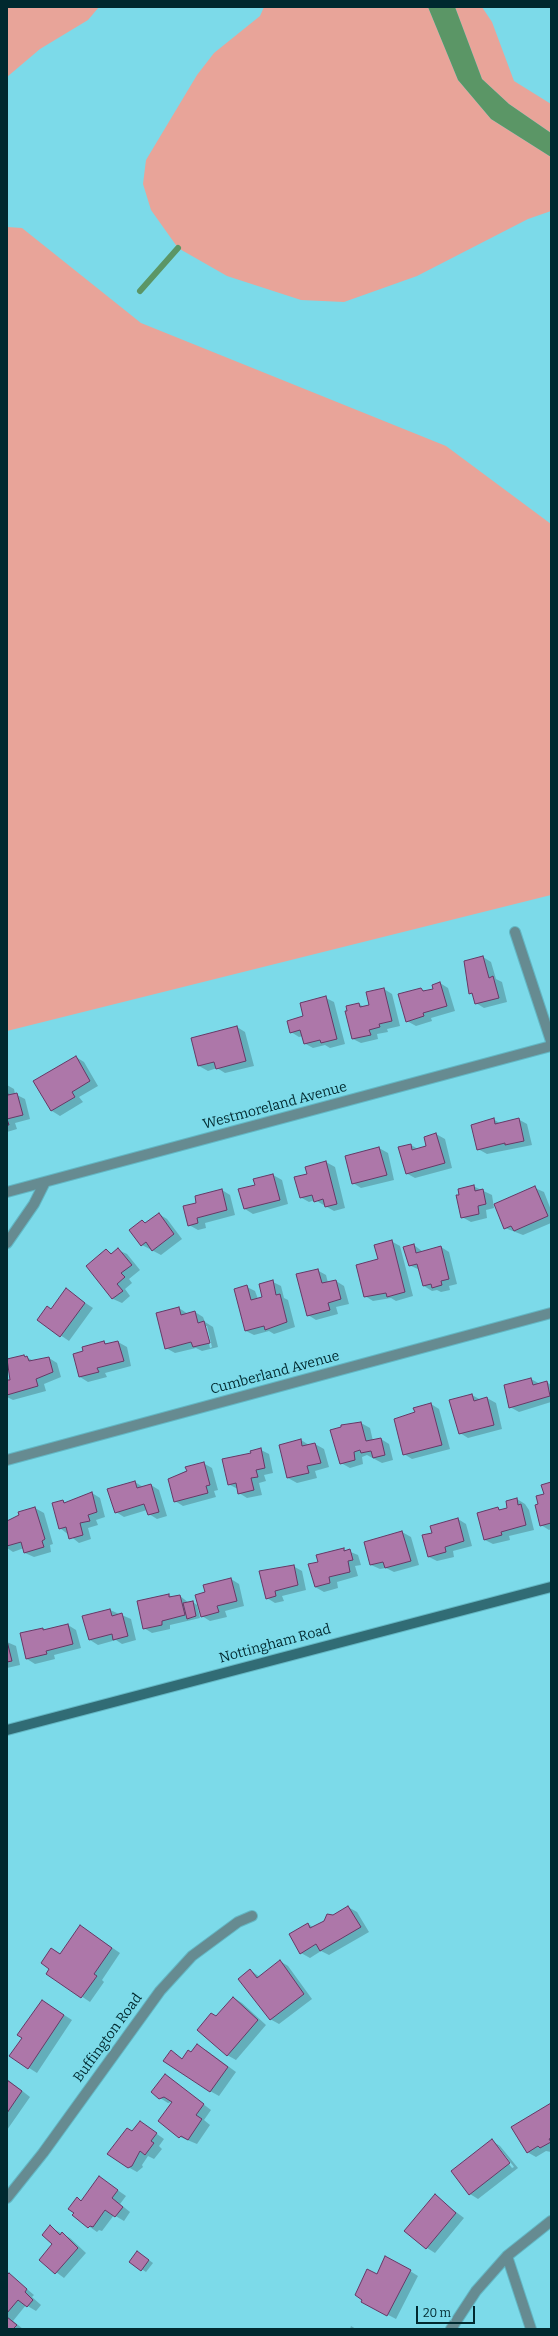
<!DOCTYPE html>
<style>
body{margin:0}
#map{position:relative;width:558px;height:2336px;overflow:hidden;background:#7cdae9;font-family:Bitter,serif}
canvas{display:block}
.frame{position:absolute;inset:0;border:8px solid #00292f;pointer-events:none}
.scale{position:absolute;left:416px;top:2306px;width:59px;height:18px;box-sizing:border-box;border:2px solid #00292f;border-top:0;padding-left:5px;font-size:12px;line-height:14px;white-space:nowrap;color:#00292f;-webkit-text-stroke:3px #7cdae9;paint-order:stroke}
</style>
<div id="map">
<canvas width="558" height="2336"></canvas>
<div class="frame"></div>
<div class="scale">20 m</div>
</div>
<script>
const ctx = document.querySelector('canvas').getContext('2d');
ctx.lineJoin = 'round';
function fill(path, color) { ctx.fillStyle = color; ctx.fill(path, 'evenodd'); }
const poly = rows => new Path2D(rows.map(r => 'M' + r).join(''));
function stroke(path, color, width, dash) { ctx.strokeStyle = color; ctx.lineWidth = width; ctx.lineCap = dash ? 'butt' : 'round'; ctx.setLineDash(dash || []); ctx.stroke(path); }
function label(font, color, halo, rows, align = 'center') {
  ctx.font = font + ' Bitter,serif'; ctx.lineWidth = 4; ctx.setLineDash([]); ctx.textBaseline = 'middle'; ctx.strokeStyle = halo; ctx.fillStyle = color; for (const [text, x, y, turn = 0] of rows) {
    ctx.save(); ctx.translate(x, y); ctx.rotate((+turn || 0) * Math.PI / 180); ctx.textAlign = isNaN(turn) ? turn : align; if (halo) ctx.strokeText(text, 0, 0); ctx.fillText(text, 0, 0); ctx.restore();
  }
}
const green = poly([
 [7,7,99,7,88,20,40,49,7,77],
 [264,7,428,7,458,80,491,119,551,157,551,211,528,219,417,276,344,302,301,300,227,276,178,248,151,210,143,184,146,160,197,75,214,53,260,16],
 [455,7,482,7,492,22,514,81,551,104,551,133,509,104,482,79],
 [7,227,22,228,141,323,446,446,551,524,551,895,7,1031]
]);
const water = poly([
 [428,7,455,7,482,79,509,104,551,133,551,157,491,119,458,80]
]);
const shadow = poly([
 [483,957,491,962,496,979,502,982,507,1002,484,1008,476,1003,474,996,470,993,466,978,469,978],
 [440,983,448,988,455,1011,431,1018,432,1021,416,1026,407,1021,421,989,426,992,434,989],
 [384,989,392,994,400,1026,387,1029,388,1032,377,1034,378,1039,361,1043,353,1039,348,1012,359,1004,364,1007,370,1006],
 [326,998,334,1002,345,1044,330,1048,325,1045,313,1048,304,1043,303,1036,299,1037,291,1032],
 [237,1027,245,1032,254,1066,225,1073,217,1068,208,1071,199,1066,192,1039],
 [76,1057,84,1062,98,1086,79,1097,83,1102,60,1116,52,1111,35,1081],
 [7,1085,14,1089,15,1094,25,1099,30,1119,15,1123,17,1129,7,1132],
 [493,1119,501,1124,518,1119,527,1124,532,1145,487,1154,478,1149],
 [436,1134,445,1139,452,1168,415,1178,406,1173,411,1145,418,1149,427,1146],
 [379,1148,388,1153,394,1180,361,1188,353,1183],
 [326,1162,335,1167,345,1208,334,1211,315,1200,309,1202,300,1197,308,1175],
 [273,1175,282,1180,288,1204,253,1214,245,1209,256,1185],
 [473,1186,492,1195,494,1208,486,1210,487,1218,471,1222,462,1217],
 [535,1188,544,1192,551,1210,551,1223,523,1235,505,1228],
 [222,1190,230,1195,235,1215,205,1223,206,1228,198,1230,189,1225,197,1203],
 [159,1214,167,1219,182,1239,161,1255,142,1245,142,1221,146,1223],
 [391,1241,400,1246,413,1296,396,1301,391,1298,373,1301,365,1296],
 [414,1245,423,1252,441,1247,449,1252,457,1284,449,1286,450,1290,441,1292,437,1290,432,1291,424,1286,420,1270,409,1265],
 [106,1250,113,1254,118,1250,127,1254,140,1270,129,1279,132,1283,125,1289,130,1296,122,1303,113,1299,87,1266],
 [317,1270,326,1275,328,1283,336,1281,344,1286,349,1304,336,1307,338,1314,316,1320,308,1315],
 [273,1282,281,1286,284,1298,288,1300,295,1327,274,1334,269,1331,254,1335,246,1331,247,1287,255,1291,258,1299,263,1298],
 [66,1290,93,1308,69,1341,38,1320,51,1310],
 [179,1308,188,1314,195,1312,203,1317,205,1322,213,1327,218,1347,202,1351,196,1348,175,1353,166,1348],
 [205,1326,207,1326,212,1347,210,1348],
 [104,1342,108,1345,118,1342,127,1347,131,1366,105,1373,107,1377,88,1382,80,1377,84,1352],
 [24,1356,34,1361,49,1358,57,1363,61,1377,44,1384,46,1391,13,1400,7,1397,7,1381,11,1380,7,1360],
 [531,1379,540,1384,547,1382,551,1385,551,1402,519,1412,510,1407],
 [472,1395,481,1400,487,1398,496,1403,502,1429,468,1438,460,1433],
 [431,1404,439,1409,450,1449,412,1459,404,1454,416,1413],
 [361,1423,370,1428,373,1441,381,1439,389,1444,393,1460,382,1463,367,1455,362,1457,363,1464,350,1468,341,1463,331,1431,343,1428,342,1426],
 [301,1440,309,1445,315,1444,324,1449,329,1467,315,1471,317,1478,297,1483,288,1478],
 [261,1450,269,1454,273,1473,264,1475,266,1481,259,1483,262,1495,247,1498,239,1493,238,1489,228,1484,252,1454],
 [203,1463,212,1468,218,1490,214,1491,216,1497,183,1506,175,1501,179,1474],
 [135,1482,143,1487,151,1485,159,1490,167,1516,157,1519,149,1514,147,1510,124,1517,116,1512],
 [551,1483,551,1529,549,1530,541,1525,539,1505],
 [92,1493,100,1498,105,1517,96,1520,98,1525,88,1528,91,1539,79,1543,60,1528,63,1501,66,1503],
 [517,1499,525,1504,529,1510,534,1530,509,1536,510,1540,493,1544,485,1540,498,1508,501,1510,508,1509],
 [35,1508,44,1513,53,1544,50,1545,51,1552,34,1557,25,1553,24,1548,13,1552,7,1548,7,1522],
 [458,1519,466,1524,472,1546,453,1551,454,1557,437,1561,429,1557,433,1533],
 [402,1532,411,1537,419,1565,394,1572,386,1568,380,1569,371,1565],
 [343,1549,358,1555,361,1565,355,1566,358,1576,337,1582,338,1588,324,1592,315,1587,319,1562],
 [293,1566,302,1571,306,1590,282,1596,284,1601,275,1603,267,1598],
 [231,1579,239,1584,244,1606,225,1611,227,1617,210,1621,202,1616,206,1593],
 [169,1595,172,1597,180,1596,189,1603,193,1602,197,1605,200,1618,170,1625,170,1629,152,1633,144,1628],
 [110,1610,131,1619,136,1640,122,1644,116,1640,98,1645,90,1640],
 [68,1625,76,1630,81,1648,54,1655,55,1659,35,1664,27,1659,43,1629,46,1631],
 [7,1642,16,1646,20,1665,7,1668],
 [348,1907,357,1912,369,1932,329,1955,321,1951,310,1958,301,1953,308,1924,313,1927],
 [89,1932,120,1953,102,1980,104,1982,90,2002,48,1974,51,1969,52,1949,61,1954],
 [280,1961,288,1966,312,1999,279,2024,270,2019,250,1970,260,1977],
 [234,1998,242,2003,266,2025,236,2060,227,2055,217,2017],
 [50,2006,72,2020,37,2073,10,2056],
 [206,2050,236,2072,219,2096,210,2091,171,2052,183,2059,192,2053],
 [165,2075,211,2110,204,2120,210,2125,197,2144,180,2137,175,2101,168,2103,160,2098],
 [7,2079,30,2097,7,2130],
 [551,2104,551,2152,546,2151,536,2157,527,2152],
 [140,2122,164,2139,159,2146,162,2149,154,2159,148,2156,142,2165,143,2167,137,2172,128,2167,132,2132],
 [492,2141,500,2146,518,2168,478,2199,470,2194],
 [496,2146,498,2146,514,2167,512,2168],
 [99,2177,126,2196,120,2204,130,2212,124,2221,114,2215,102,2231,99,2230,97,2232,73,2215,77,2199,82,2202],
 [435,2196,464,2218,435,2253,427,2248],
 [50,2227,70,2238,86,2253,64,2278,40,2260,54,2244],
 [142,2255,153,2263,146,2272,131,2262],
 [410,2271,418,2276,396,2319,371,2306,377,2275],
 [9,2274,34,2295,32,2297,41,2305,36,2311,26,2305,13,2321,23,2329,7,2329,7,2276],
 [351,2326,356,2329,350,2329]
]);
const stream = poly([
 [140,291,178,248]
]);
const building = poly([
 [483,956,489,978,493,976,499,998,475,1004,472,993,469,994,464,961,483,956],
 [440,982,447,1006,423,1013,424,1016,406,1022,398,994,421,988,423,991,433,989,432,985,440,982],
 [384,988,392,1021,379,1024,380,1027,369,1030,371,1035,352,1039,345,1011,347,1011,346,1006,359,1003,360,1007,369,1005,366,992,384,988],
 [326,996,337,1039,321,1043,320,1040,304,1044,300,1030,290,1033,287,1021,303,1016,300,1003,326,996],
 [237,1026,246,1061,216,1069,214,1062,198,1066,191,1038,237,1026],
 [76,1056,90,1081,72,1092,75,1097,51,1111,33,1081,76,1056],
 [7,1090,8,1095,17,1093,23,1115,7,1119,9,1125,7,1125,7,1090],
 [494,1118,495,1124,519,1118,524,1141,505,1145,505,1143,477,1150,471,1125,494,1118],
 [436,1133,445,1163,406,1174,398,1147,411,1144,412,1150,426,1146,424,1137,436,1133],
 [379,1147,387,1175,352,1184,345,1156,379,1147],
 [326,1161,337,1204,325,1207,323,1199,314,1202,312,1195,300,1198,294,1177,307,1174,305,1167,326,1161],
 [273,1174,280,1200,244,1209,238,1189,255,1185,253,1179,273,1174],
 [474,1185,475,1191,483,1189,486,1204,478,1206,479,1214,461,1218,456,1195,459,1195,458,1189,474,1185],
 [535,1186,548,1216,514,1231,511,1226,504,1229,494,1204,535,1186],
 [222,1189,227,1210,197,1218,198,1223,188,1226,183,1206,196,1203,195,1196,222,1189],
 [159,1213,174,1234,152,1251,146,1242,141,1246,129,1230,142,1220,145,1223,159,1213],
 [392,1240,405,1292,387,1297,386,1293,364,1297,356,1265,378,1259,374,1245,392,1240],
 [414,1244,416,1253,441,1246,449,1279,441,1281,442,1285,432,1288,431,1284,423,1286,417,1264,409,1266,403,1247,414,1244],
 [118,1248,132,1265,121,1273,125,1277,117,1284,123,1291,112,1299,86,1266,106,1249,111,1254,118,1248],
 [318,1269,322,1283,336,1280,341,1299,328,1303,330,1310,307,1316,296,1274,318,1269],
 [273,1280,276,1295,280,1294,287,1322,265,1330,264,1326,245,1331,234,1289,247,1285,251,1300,262,1297,259,1284,273,1280],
 [66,1288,85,1303,60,1337,37,1320,47,1306,51,1309,66,1288],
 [179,1307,181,1315,195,1311,198,1323,204,1321,210,1343,193,1347,191,1342,165,1349,156,1313,179,1307],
 [104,1341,105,1344,118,1341,124,1361,97,1368,99,1372,79,1377,73,1354,83,1351,82,1347,104,1341],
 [24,1355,25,1357,27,1356,29,1361,49,1357,53,1372,36,1379,38,1386,7,1395,7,1380,10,1380,7,1359,24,1355],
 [531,1378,533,1385,547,1381,550,1396,509,1408,504,1385,531,1378],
 [472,1394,474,1401,487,1397,494,1425,459,1434,449,1400,472,1394],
 [431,1403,442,1445,403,1455,394,1419,415,1412,413,1408,431,1403],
 [361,1422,366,1441,381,1438,385,1455,373,1458,371,1451,361,1453,360,1450,354,1452,355,1460,340,1464,330,1430,341,1427,341,1425,361,1422],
 [301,1439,302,1446,315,1443,321,1463,307,1466,309,1473,287,1478,279,1445,301,1439],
 [261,1448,265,1468,256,1470,258,1477,251,1478,254,1490,238,1494,236,1483,228,1485,222,1459,251,1453,250,1451,261,1448],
 [204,1462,210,1485,206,1486,208,1493,174,1502,168,1479,187,1471,185,1467,204,1462],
 [135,1481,137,1488,151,1484,159,1512,148,1515,144,1504,115,1513,107,1489,135,1481],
 [551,1482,551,1523,540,1526,535,1505,538,1504,536,1496,544,1494,541,1485,551,1482],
 [92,1492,97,1512,88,1515,90,1521,80,1523,83,1535,69,1539,66,1527,59,1529,52,1503,63,1500,64,1503,92,1492],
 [517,1498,518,1505,521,1504,526,1525,501,1532,502,1535,484,1540,477,1513,498,1507,499,1510,507,1508,506,1501,517,1498],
 [35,1507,45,1539,42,1541,44,1547,24,1553,21,1542,7,1546,7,1521,19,1515,18,1512,35,1507],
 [458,1518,464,1541,445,1547,446,1552,428,1557,422,1535,432,1533,430,1526,458,1518],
 [402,1531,411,1561,385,1568,383,1562,370,1565,364,1542,402,1531],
 [344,1548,344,1551,350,1549,353,1560,348,1561,350,1572,329,1577,330,1583,315,1587,308,1564,318,1562,316,1555,344,1548],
 [294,1565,298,1585,275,1591,276,1596,266,1599,259,1571,294,1565],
 [231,1578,237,1601,217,1606,219,1612,201,1617,195,1595,205,1592,203,1585,231,1578],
 [169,1594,169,1597,180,1595,185,1615,162,1621,162,1625,143,1629,137,1601,169,1594],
 [193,1601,196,1616,187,1619,183,1603,193,1601],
 [110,1609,112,1616,122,1613,128,1636,113,1640,112,1634,89,1640,82,1616,110,1609],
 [68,1624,73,1644,46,1651,47,1654,26,1659,20,1633,43,1628,43,1630,68,1624],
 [7,1641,12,1661,7,1662,7,1641],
 [348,1906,361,1927,320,1951,316,1944,300,1954,289,1934,308,1923,310,1928,324,1921,327,1914,333,1915,348,1906],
 [80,1925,112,1948,94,1974,97,1976,81,1998,46,1974,49,1969,41,1963,51,1948,60,1954,80,1925],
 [280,1960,304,1994,270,2020,238,1979,250,1969,257,1978,280,1960],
 [233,1997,258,2020,227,2056,197,2030,211,2013,216,2016,233,1997],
 [42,2000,64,2015,28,2069,9,2056,22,2038,17,2035,42,2000],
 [197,2044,228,2067,210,2092,163,2061,171,2050,182,2059,188,2050,191,2052,197,2044],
 [165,2074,204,2104,196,2115,202,2119,188,2140,181,2136,179,2138,158,2121,172,2102,164,2097,159,2099,151,2092,165,2074],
 [7,2080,22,2091,7,2113,7,2080],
 [551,2103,551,2138,549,2139,551,2142,540,2148,538,2146,527,2153,511,2127,551,2103],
 [140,2121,157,2133,151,2141,154,2143,145,2155,140,2151,132,2166,128,2168,107,2154,127,2128,132,2131,140,2121],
 [492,2139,510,2163,469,2195,451,2171,492,2139],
 [99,2176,118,2190,112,2198,123,2207,115,2217,105,2210,93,2227,90,2226,88,2228,72,2215,74,2213,68,2209,77,2197,81,2201,99,2176],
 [435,2194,456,2213,426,2249,404,2231,435,2194],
 [50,2225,60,2235,62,2232,78,2248,55,2274,39,2260,52,2244,42,2235,50,2225],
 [137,2251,149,2260,141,2271,129,2262,137,2251],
 [385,2256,411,2270,387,2316,361,2302,362,2300,355,2295,367,2269,377,2274,385,2256],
 [9,2273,27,2289,25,2292,33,2300,27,2307,18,2300,7,2313,7,2275,9,2273],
 [7,2317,17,2325,13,2329,7,2329,7,2317]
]);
const street = poly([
 [515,932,551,1041],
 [7,1192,551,1046],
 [7,1243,34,1204,45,1182],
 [7,1460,551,1313],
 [7,2198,43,2153,160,1991,192,1956,238,1922,252,1916],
 [507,2256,531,2329],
 [451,2329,476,2291,507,2256,551,2221]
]);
const secondary = poly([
 [7,1730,551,1587]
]);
const streetNames = [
 ["Westmoreland Avenue",275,1106,-15],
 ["Cumberland Avenue",275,1373,-15],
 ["Nottingham Road",275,1644,-15],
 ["Buffington Road",108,2038,-54]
];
fill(green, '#e8a499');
fill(water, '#5b9666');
fill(shadow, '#0003');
stroke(stream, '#5b9666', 6);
fill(building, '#ad77a9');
stroke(building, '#673865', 1);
stroke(street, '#63b7c4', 12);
stroke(secondary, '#63b7c4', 12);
stroke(street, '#668b91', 10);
stroke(secondary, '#316c75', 10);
label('14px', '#00292f', '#7cdae9', streetNames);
</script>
